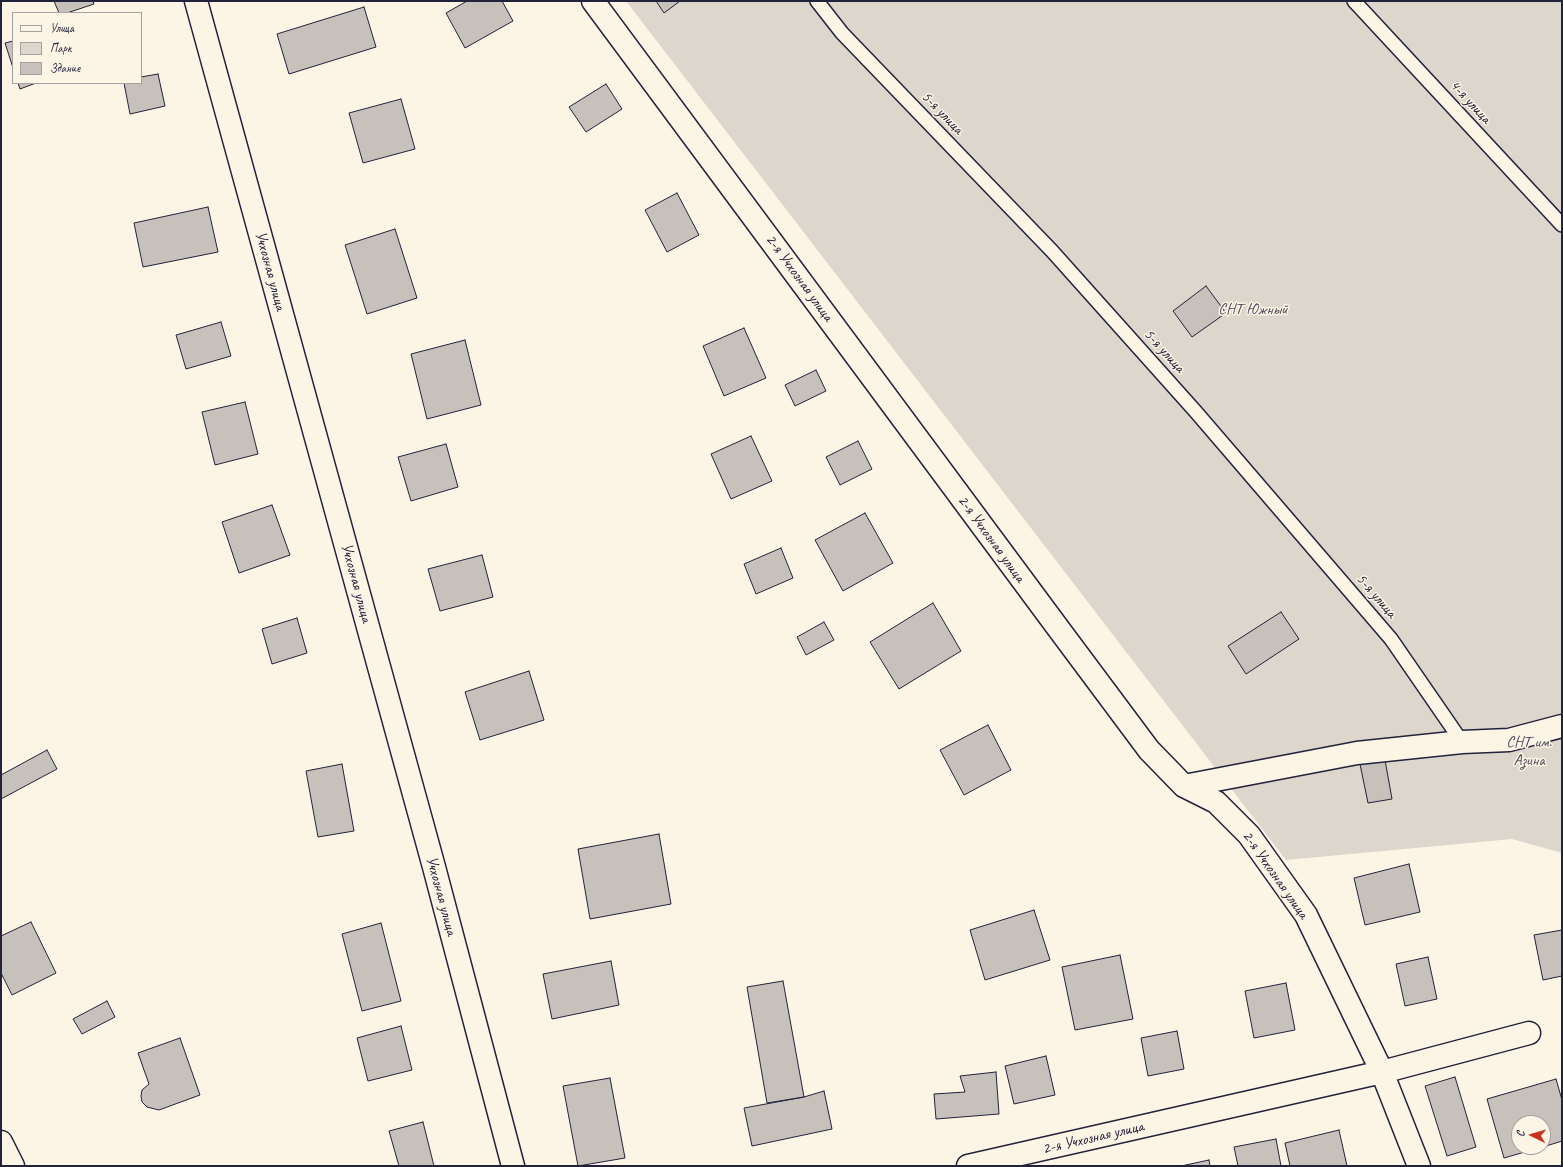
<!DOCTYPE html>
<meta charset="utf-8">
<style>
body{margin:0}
#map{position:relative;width:1563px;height:1167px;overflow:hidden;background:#fcf5e5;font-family:Caveat,sans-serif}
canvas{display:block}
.frame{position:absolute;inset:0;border:2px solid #22223b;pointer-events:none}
.legend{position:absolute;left:12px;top:12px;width:130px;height:72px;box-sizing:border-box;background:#fcf5e5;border:1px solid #a5a1a1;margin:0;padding:5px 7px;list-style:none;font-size:12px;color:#22223b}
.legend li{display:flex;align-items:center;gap:8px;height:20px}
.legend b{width:20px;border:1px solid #a5a1a1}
.north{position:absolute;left:1511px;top:1115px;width:40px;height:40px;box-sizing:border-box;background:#fcf5e5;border:1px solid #a5a1a1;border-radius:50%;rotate:275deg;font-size:11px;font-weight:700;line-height:16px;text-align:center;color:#22223b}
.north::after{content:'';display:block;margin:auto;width:14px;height:18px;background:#c8321e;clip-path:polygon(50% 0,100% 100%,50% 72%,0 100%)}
</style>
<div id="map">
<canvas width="1563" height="1167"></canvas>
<div class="frame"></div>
<ul class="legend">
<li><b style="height:5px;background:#fcf5e5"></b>Улица</li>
<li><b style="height:11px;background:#dcd6cc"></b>Парк</li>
<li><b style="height:11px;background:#c6c1bb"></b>Здание</li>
</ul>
<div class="north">С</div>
</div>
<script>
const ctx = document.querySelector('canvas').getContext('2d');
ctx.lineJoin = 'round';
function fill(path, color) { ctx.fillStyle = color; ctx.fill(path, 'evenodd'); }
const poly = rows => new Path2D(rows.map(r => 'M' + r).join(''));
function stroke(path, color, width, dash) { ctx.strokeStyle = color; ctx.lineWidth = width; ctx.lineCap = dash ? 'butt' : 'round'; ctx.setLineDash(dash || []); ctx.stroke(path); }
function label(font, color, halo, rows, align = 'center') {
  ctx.font = font + ' Caveat,sans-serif'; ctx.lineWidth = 3; ctx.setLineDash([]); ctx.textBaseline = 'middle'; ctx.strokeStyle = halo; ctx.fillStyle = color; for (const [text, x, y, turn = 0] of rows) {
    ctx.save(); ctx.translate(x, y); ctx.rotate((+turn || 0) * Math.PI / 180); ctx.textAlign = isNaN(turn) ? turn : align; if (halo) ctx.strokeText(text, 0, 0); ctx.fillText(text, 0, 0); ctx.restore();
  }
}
const green = poly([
 [626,1,1562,1,1562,853,1512,839,1286,860]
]);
const building = poly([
 [54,1,93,1,94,4,67,13,59,13,54,1],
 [467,1,502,1,513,21,465,48,446,13,467,1],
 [656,1,680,1,664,13,656,1],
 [364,7,376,47,289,74,277,34,364,7],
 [13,41,13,68,5,43,13,41],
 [158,74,165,106,130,114,124,83,141,83,141,77,158,74],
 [18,83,36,83,20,89,18,83],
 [606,84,622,109,586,132,569,107,606,84],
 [401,99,415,149,363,163,349,113,401,99],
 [677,193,699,235,667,252,645,210,677,193],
 [208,207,218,252,143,267,134,223,208,207],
 [395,229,417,298,367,314,345,245,395,229],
 [1206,286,1226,313,1192,337,1173,311,1206,286],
 [221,322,231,356,186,369,176,335,221,322],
 [744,328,766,378,724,396,703,346,744,328],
 [465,340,481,405,427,419,411,354,465,340],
 [816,370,826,391,795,406,785,385,816,370],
 [245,402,258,454,215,465,202,412,245,402],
 [751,436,772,481,731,499,711,454,751,436],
 [858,441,872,469,840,485,826,457,858,441],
 [446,444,458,487,411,501,398,457,446,444],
 [272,505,290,555,239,573,222,522,272,505],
 [865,513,893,563,843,591,815,540,865,513],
 [781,548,793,578,756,594,744,564,781,548],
 [482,555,493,597,440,611,428,569,482,555],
 [933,603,961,651,899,689,870,642,933,603],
 [1281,612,1299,639,1246,674,1228,646,1281,612],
 [297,618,307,653,272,664,262,629,297,618],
 [824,622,834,640,806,655,797,637,824,622],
 [529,671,544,720,480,740,465,692,529,671],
 [988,725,1011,770,964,795,940,750,988,725],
 [47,750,57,769,1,799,1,775,47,750],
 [1385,760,1392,799,1368,803,1360,764,1385,760],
 [342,764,354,831,318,837,306,771,342,764],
 [659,834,671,904,590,919,578,849,659,834],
 [1409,864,1420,912,1365,925,1354,878,1409,864],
 [1034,910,1050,960,985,980,970,930,1034,910],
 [31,922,56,973,12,995,1,973,1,936,31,922],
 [381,923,401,1001,362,1011,342,934,381,923],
 [1562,930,1562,976,1543,980,1534,935,1562,930],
 [1120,955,1133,1019,1075,1030,1062,967,1120,955],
 [1428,957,1437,999,1405,1006,1396,964,1428,957],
 [611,961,619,1005,552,1019,543,974,611,961],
 [783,981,804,1097,767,1103,747,987,783,981],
 [1286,983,1295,1030,1254,1038,1245,991,1286,983],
 [107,1001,115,1017,82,1034,73,1019,107,1001],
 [401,1026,412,1070,368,1081,357,1038,401,1026],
 [1177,1031,1184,1069,1148,1076,1141,1038,1177,1031],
 [180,1038,200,1095,159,1110,147,1107,142,1102,141,1096,142,1090,149,1084,138,1053,180,1038],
 [1046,1056,1055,1095,1014,1104,1005,1066,1046,1056],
 [996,1072,999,1114,936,1119,934,1094,965,1092,960,1076,996,1072],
 [1455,1077,1476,1147,1447,1156,1425,1086,1455,1077],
 [610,1078,625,1158,578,1166,563,1086,610,1078],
 [1556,1079,1562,1100,1562,1141,1543,1147,1543,1123,1519,1123,1519,1147,1542,1147,1504,1158,1487,1099,1556,1079],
 [824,1091,832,1129,752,1146,744,1108,804,1097,824,1091],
 [423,1122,434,1166,399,1166,389,1131,423,1122],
 [1339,1130,1347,1166,1290,1166,1285,1143,1339,1130],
 [1276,1139,1281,1166,1238,1166,1234,1147,1276,1139],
 [1209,1160,1210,1166,1181,1166,1209,1160]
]);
const lane = poly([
 [817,1,842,33,1052,251,1196,412,1391,639,1462,742],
 [1354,1,1562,225]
]);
const street = poly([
 [196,1,434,867,513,1166],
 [593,1,1058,628,1149,750,1184,786,1216,802,1249,835,1306,915,1382,1072,1419,1166],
 [1184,786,1357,753,1462,742,1509,740,1562,726],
 [1,1142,13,1166],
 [968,1166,1382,1072,1529,1033]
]);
const streetNames = [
 ["4-я улица",1470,102,47],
 ["5-я улица",942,113,46],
 ["Учхозная улица",270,271,75],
 ["2-я Учхозная улица",799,278,54],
 ["5-я улица",1164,351,48],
 ["2-я Учхозная улица",991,539,54],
 ["Учхозная улица",356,583,75],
 ["5-я улица",1376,596,49],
 ["2-я Учхозная улица",1275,875,55],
 ["Учхозная улица",441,896,75],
 ["2-я Учхозная улица",1093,1138,-13]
];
const parkNames = [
 ["СНТ Южный",1253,310],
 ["СНТ им.",1529,743],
 ["Азина",1529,761]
];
fill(green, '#dcd6cc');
fill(building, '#c6c1bb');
stroke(building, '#22223b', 1);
stroke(lane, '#22223b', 16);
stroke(street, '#22223b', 25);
stroke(lane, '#fcf5e5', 13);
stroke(street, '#fcf5e5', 22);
label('16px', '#22223b', '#fcf5e5', streetNames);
label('16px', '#504f5f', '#fcf5e5', parkNames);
</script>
